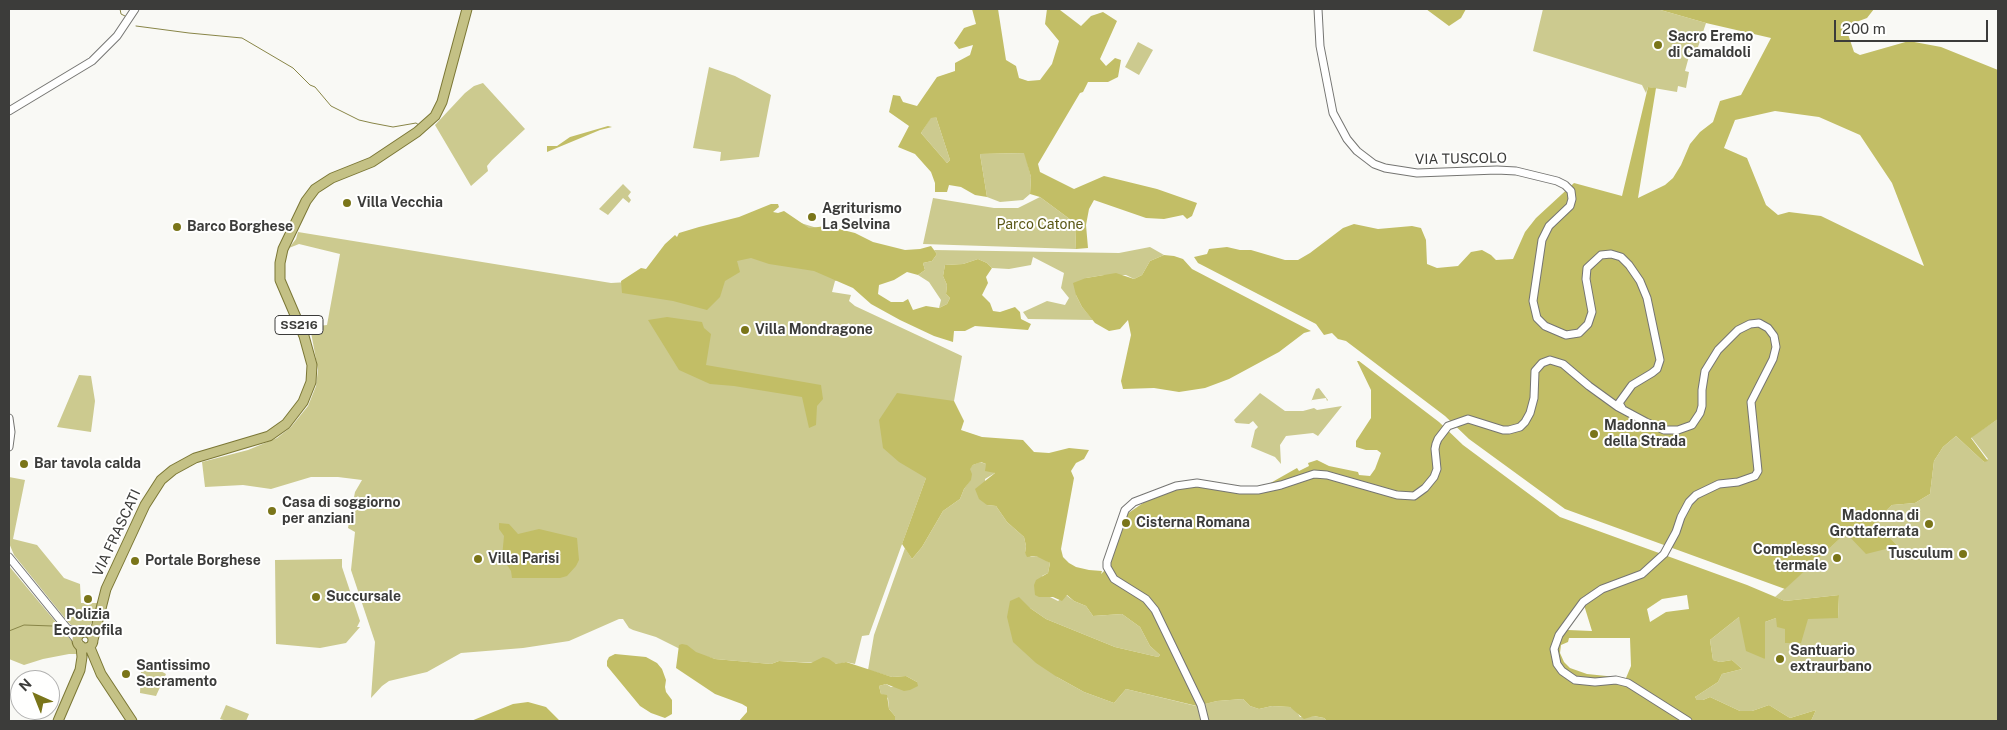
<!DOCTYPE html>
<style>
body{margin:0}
#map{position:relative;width:2007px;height:730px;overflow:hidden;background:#f9f9f5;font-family:"Public Sans",sans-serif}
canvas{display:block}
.frame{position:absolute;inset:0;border:10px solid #3c3c3a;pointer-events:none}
.north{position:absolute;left:10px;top:670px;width:50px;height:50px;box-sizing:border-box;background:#fffffe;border:1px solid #b1b1b0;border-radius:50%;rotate:316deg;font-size:14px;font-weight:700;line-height:20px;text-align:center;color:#3c3c3a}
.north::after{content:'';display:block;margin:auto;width:18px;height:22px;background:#7a7519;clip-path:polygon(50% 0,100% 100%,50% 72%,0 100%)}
.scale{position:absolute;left:1834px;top:20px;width:154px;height:22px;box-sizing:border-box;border:2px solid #3c3c3a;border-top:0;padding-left:6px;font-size:15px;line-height:18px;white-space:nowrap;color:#3c3c3a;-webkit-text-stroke:4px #fffffe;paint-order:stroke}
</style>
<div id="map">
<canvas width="2007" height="730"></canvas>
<div class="frame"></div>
<div class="north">N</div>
<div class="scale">200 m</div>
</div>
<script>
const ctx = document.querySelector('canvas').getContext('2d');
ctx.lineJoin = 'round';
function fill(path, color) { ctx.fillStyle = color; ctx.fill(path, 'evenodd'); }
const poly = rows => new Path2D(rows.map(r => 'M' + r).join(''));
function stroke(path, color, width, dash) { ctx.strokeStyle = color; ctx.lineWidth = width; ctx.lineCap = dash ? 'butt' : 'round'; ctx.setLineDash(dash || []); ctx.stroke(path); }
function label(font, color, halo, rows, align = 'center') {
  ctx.font = font + ' "Public Sans",sans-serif'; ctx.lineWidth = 4; ctx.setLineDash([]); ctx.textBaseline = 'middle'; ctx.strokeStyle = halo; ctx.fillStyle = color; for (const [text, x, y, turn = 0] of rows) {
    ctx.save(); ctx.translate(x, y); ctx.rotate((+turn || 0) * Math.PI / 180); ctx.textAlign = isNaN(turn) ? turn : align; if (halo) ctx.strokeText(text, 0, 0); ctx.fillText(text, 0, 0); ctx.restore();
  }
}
const green = poly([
 [1543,9,1657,9,1706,23,1697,50,1691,49,1685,71,1689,72,1686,88,1678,86,1677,92,1648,87,1646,93,1642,85,1533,51],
 [1138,42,1153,50,1139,75,1125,67],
 [709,67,735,76,771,95,759,157,720,161,721,152,693,148],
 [483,83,525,129,492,160,487,166,488,171,471,186,435,125,465,93,474,86],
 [931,117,936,117,950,160,947,163,921,133],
 [1025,153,1031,177,1030,194,1023,200,1000,202,987,197,980,154],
 [623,184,631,192,628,196,631,200,629,203,623,198,608,215,599,209],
 [1040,197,1075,223,1076,249,923,244,933,198,994,208,1018,208],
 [771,214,906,255,890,263,835,281,832,292,851,295,849,301,855,306,962,356,954,401,869,635,862,636,855,664,846,662,839,664,779,661,771,664,715,659,680,649,656,637,633,630,629,628,623,619,619,619,569,641,523,648,461,653,427,672,389,681,382,686,371,698,375,642,351,570,355,532,348,528,355,492,362,480,338,477,311,477,271,489,243,485,205,487,202,462,248,450,277,438,291,427,308,406,316,386,318,370,310,327,327,325,340,254,299,244,289,248,296,239,298,232,611,283,628,282],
 [1150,247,1164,255,1150,261,1142,275,1134,279,1126,275,1104,275,1086,278,1076,295,1082,307,1093,320,1028,319,1023,312,1047,301,1065,305,1069,298,1061,288,1064,273,1033,257,1031,265,1009,269,992,268,987,263,978,259,963,264,945,265,943,276,947,285,946,294,950,298,947,304,939,308,941,300,929,282,918,275,925,270,923,263,932,261,937,254,934,250,1119,253],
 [79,375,91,376,95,401,91,432,57,427],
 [1319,388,1328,400,1327,401,1326,398,1312,400,1311,402,1316,389],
 [1260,393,1285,411,1303,411,1314,408,1317,410,1342,406,1318,436,1313,433,1286,436,1280,445,1281,464,1275,457,1251,447,1255,430,1258,427,1253,421,1249,424,1236,423,1234,420],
 [1998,419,1998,721,1811,721,1816,710,1790,718,1769,705,1752,711,1740,711,1710,697,1703,700,1697,700,1695,697,1718,682,1722,674,1742,669,1732,660,1720,662,1713,660,1710,640,1739,617,1765,659,1765,622,1776,618,1838,618,1839,595,1785,601,1775,597,1846,533,1898,546,1873,522,1892,505,1915,503,1930,494,1934,461,1943,447,1956,436,1984,462,1988,459,1971,437],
 [980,462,986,464,987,467,995,473,985,479,987,505,996,506,1007,522,1024,537,1026,546,1025,553,1031,557,1036,556,1043,558,1050,563,1048,573,1042,576,1050,597,1058,601,1066,595,1074,601,1086,606,1093,616,1122,614,1140,627,1150,646,1160,655,1158,657,1115,647,1046,619,1030,608,1057,677,1084,692,1114,703,1126,689,1196,706,1217,701,1243,699,1250,706,1259,709,1272,706,1290,707,1296,710,1300,717,1314,716,1324,718,1327,721,895,721,895,716,889,709,888,698,881,694,879,686,886,684,891,687,917,682,906,676,892,677,868,670,874,635,905,548,912,559,922,547,943,511,960,499,964,489,971,479,969,469,973,465],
 [9,477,25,480,13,539,37,545,64,578,80,584,81,603,97,603,97,615,88,628,81,631,76,629,68,622,14,555,9,543],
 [342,559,342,567,360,621,357,627,360,627,346,643,320,648,276,644,275,560],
 [9,566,75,645,80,654,69,654,43,659,24,665,9,659],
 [148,664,166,674,156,696,140,693,141,672],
 [226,705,249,714,246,721,227,721,220,719]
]);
const forest = poly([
 [972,9,998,9,1006,60,1016,66,1019,78,1028,81,1040,80,1052,64,1059,41,1045,24,1047,9,1060,10,1081,26,1091,16,1103,12,1117,21,1100,59,1106,66,1115,58,1121,60,1118,77,1108,82,1088,82,1083,92,1080,93,1038,164,1040,172,1074,189,1104,176,1157,189,1197,203,1192,216,1187,219,1183,215,1164,219,1146,218,1094,200,1089,209,1086,225,1088,248,1076,249,1075,223,1040,197,1030,194,1031,177,1024,153,980,154,987,197,975,195,961,187,949,185,947,192,935,192,935,183,931,172,915,154,898,147,909,126,889,112,893,95,900,96,903,102,917,106,937,77,955,71,955,63,970,55,973,45,959,49,954,43,964,28,976,24],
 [936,117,950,160,947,163,921,133,931,118],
 [1426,9,1466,9,1461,18,1449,26],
 [1657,9,1874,9,1867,18,1851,24,1847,31,1854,52,1860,55,1909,41,1941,47,1998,70,1998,419,1971,438,1988,461,1984,462,1956,436,1943,447,1934,461,1930,494,1915,503,1892,505,1874,522,1898,546,1866,554,1846,533,1785,589,1565,509,1469,439,1445,416,1346,341,1338,339,1332,333,1324,335,1316,324,1198,263,1194,257,1207,254,1209,249,1227,247,1240,250,1251,250,1285,260,1298,260,1310,253,1343,228,1354,224,1378,229,1412,226,1421,228,1426,240,1427,264,1437,268,1458,266,1471,252,1482,250,1491,255,1496,260,1513,259,1525,232,1536,218,1574,183,1622,196,1648,87,1656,88,1638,198,1665,185,1673,178,1681,165,1690,144,1700,132,1713,122,1720,101,1741,95,1771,38,1706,23],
 [1775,111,1819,117,1860,135,1892,183,1924,266,1821,216,1789,212,1778,215,1766,205,1747,158,1724,148,1735,120],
 [608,126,612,127,600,130,547,152,547,146,557,146,570,137],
 [771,204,778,204,779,207,773,212,778,213,784,211,809,228,827,226,855,233,873,242,905,250,920,249,931,246,937,254,932,261,923,263,925,270,918,275,907,272,894,280,879,285,878,294,891,302,903,302,908,299,913,310,926,306,939,308,947,304,950,298,946,294,947,285,943,276,945,265,963,264,978,259,987,263,992,268,986,277,988,283,982,295,990,303,993,311,1000,312,1015,307,1020,312,1021,319,1031,324,1028,330,975,326,965,331,954,331,953,342,934,336,900,320,871,304,853,288,814,271,769,264,751,258,737,261,740,272,725,281,720,297,707,310,673,301,622,293,621,281,641,268,646,269,665,244,675,235,677,237,679,233,699,227,739,217],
 [1164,255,1174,256,1183,259,1192,269,1311,331,1304,333,1279,352,1229,379,1205,388,1179,392,1154,388,1123,389,1121,381,1131,335,1128,320,1120,329,1109,331,1095,323,1082,307,1076,295,1073,283,1086,278,1116,273,1134,279,1142,275,1150,261],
 [667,317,702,322,704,328,711,334,706,365,821,385,823,399,817,406,816,425,809,428,802,397,734,386,710,384,679,370,648,320],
 [1357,361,1359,361,1439,422,1463,445,1560,517,1747,585,1785,601,1839,595,1838,618,1808,619,1801,643,1785,643,1785,629,1777,627,1776,618,1765,622,1765,659,1746,651,1739,617,1710,640,1713,660,1720,662,1732,660,1742,669,1722,674,1718,682,1695,697,1697,700,1703,700,1710,697,1740,711,1752,711,1769,705,1790,718,1816,710,1811,721,1327,721,1324,718,1314,716,1304,719,1290,707,1272,706,1259,709,1250,706,1243,699,1217,701,1197,706,1126,689,1114,703,1084,692,1057,677,1036,663,1013,642,1007,617,1010,601,1019,597,1030,608,1046,619,1115,647,1158,657,1160,655,1150,646,1140,627,1122,614,1093,616,1086,606,1074,601,1067,595,1062,601,1053,597,1039,597,1035,595,1034,585,1036,580,1048,573,1050,563,1036,556,1027,557,1025,553,1026,546,1024,537,1007,522,996,506,987,505,979,499,975,489,995,473,985,471,986,464,981,462,973,465,970,469,972,474,971,480,964,489,960,499,943,511,922,547,912,559,902,544,926,478,899,462,883,448,879,420,897,393,954,401,964,421,961,430,982,437,1023,440,1034,452,1049,453,1069,448,1089,450,1084,459,1076,463,1071,471,1074,478,1061,549,1063,557,1069,563,1076,567,1089,570,1102,571,1101,574,1110,565,1127,514,1146,501,1163,493,1190,486,1245,494,1258,493,1267,485,1297,468,1299,471,1309,466,1308,463,1317,460,1329,466,1358,472,1359,475,1370,476,1375,469,1381,453,1377,450,1366,450,1356,447,1356,441,1371,418,1371,390],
 [1687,595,1689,609,1666,612,1650,622,1647,609,1662,599],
 [1584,605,1592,631,1568,630,1567,628],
 [1569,638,1630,638,1631,666,1626,678,1587,674,1570,668,1564,662,1560,653,1561,645,1568,642],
 [499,523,509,524,518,534,539,529,577,538,579,560,576,566,567,576,560,578,512,578,511,571,502,557,504,536,499,529],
 [682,644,687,645,696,652,715,659,771,664,779,661,811,663,823,657,829,659,836,664,846,662,892,677,906,676,917,682,918,686,910,690,904,691,886,684,879,686,881,694,887,695,889,709,895,716,895,721,739,721,747,712,747,707,742,704,715,694,676,668,679,645],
 [615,654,646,657,657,663,662,669,666,680,665,687,666,692,672,700,672,714,665,718,651,713,640,706,607,666,607,661,609,657],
 [528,702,546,707,559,720,563,721,471,721,513,704]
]);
const stream = poly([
 [120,9,121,14,125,16],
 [136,26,189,33,242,38,293,68,310,85,315,87,331,106,359,120,372,123,393,127,416,123,419,125],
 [9,631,24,625,52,626]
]);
const minor = poly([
 [1318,9,1320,46,1333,113,1347,139,1357,151,1374,164,1385,168,1417,173,1497,170,1516,171,1557,181,1565,185,1571,191,1572,199,1570,206,1549,226,1542,240,1533,301,1537,318,1545,326,1566,335,1579,333,1588,324,1592,312,1586,279,1587,268,1601,255,1611,254,1621,257,1629,265,1640,281,1647,298,1660,360,1657,369,1652,373,1632,385,1619,403,1622,408],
 [9,111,92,61,117,36,135,9],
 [9,418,11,432,9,447],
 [9,557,79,643],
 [69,629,81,633],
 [1205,721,1201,705,1155,610,1146,599,1114,579,1107,567,1107,562,1125,510,1134,502,1176,486,1197,483,1240,490,1258,490,1281,485,1314,474,1327,475,1397,495,1414,496,1425,488,1434,477,1437,469,1435,449,1436,444,1438,439,1448,426,1468,419,1503,430,1509,430,1520,427,1525,422,1530,413,1534,398,1535,371,1542,363,1550,360,1563,364,1589,386,1618,407,1646,422,1664,430,1678,430,1692,425,1700,413,1702,406,1702,390,1705,371,1718,350,1738,330,1750,324,1759,323,1768,328,1774,336,1776,347,1773,359,1751,402,1758,471,1755,476,1738,482,1719,484,1696,495,1689,502,1681,517,1676,532,1664,554,1642,574,1602,589,1583,602,1559,635,1554,649,1557,664,1562,671,1575,680,1595,682,1616,680,1628,683,1688,721]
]);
const major = poly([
 '77 640a8 8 0 1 1 16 0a8 8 0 1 1-16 0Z',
 [93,640,106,589,145,505,161,480,173,470,195,458,269,436,286,424,303,402,311,382,312,365,304,336,280,280,280,263,283,249,306,201,315,189,332,178,372,162,417,132,435,116,442,102,467,9],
 [91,650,101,674,132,721],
 [58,721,80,670,82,657,81,646]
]);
const markers = [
 [1658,45,5,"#7a7519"],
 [347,203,5,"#7a7519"],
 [812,217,5,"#7a7519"],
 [177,227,5,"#7a7519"],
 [745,330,5,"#7a7519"],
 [1594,434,5,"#7a7519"],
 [24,464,5,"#7a7519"],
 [272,511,5,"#7a7519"],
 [1126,523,5,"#7a7519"],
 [1929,524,5,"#7a7519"],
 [1963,554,5,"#7a7519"],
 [1837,558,5,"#7a7519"],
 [478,559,5,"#7a7519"],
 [135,561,5,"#7a7519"],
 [316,597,5,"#7a7519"],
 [88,599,5,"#7a7519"],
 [1780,659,5,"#7a7519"],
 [126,674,5,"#7a7519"]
];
const shields = [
 [299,325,48]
];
const shieldNames = [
 ["SS216",299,325]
];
const poiNames = [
 ["Sacro Eremo",1668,37],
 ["di Camaldoli",1668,53],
 ["Villa Vecchia",357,203],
 ["Agriturismo",822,209],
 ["La Selvina",822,225],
 ["Barco Borghese",187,227],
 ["Villa Mondragone",755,330],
 ["Madonna",1604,426],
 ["della Strada",1604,442],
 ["Bar tavola calda",34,464],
 ["Casa di soggiorno",282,503],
 ["per anziani",282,519],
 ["Madonna di",1919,516,"right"],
 ["Grottaferrata",1919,532,"right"],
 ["Cisterna Romana",1136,523],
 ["Complesso",1827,550,"right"],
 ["termale",1827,566,"right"],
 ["Tusculum",1953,554,"right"],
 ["Villa Parisi",488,559],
 ["Portale Borghese",145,561],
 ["Succursale",326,597],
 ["Polizia",88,615,"center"],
 ["Ecozoofila",88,631,"center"],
 ["Santuario",1790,651],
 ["extraurbano",1790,667],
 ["Santissimo",136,666],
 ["Sacramento",136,682]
];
const streetNames = [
 ["VIA TUSCOLO",1461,159,-1],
 ["VIA FRASCATI",117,533,-65]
];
const parkNames = [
 ["Parco Catone",1040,225]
];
fill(green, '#ccca8f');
fill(forest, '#c2be66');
stroke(stream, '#888547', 1);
stroke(minor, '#757572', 9);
stroke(major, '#7b7735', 11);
stroke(minor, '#fff', 7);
stroke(major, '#c4c185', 9);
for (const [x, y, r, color] of markers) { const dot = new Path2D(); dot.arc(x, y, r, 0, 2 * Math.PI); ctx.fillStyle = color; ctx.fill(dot); stroke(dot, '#fffffe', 2); }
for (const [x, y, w] of shields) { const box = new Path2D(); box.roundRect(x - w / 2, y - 9.5, w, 19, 4); ctx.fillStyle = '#fffffe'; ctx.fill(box); stroke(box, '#3c3c3a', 1); }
label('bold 12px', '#3c3c3a', null, shieldNames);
label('bold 14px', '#3c3c3a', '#fffffe', poiNames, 'left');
label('14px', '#3c3c3a', '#fffffe', streetNames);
label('14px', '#5b5817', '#fffffe', parkNames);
</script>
